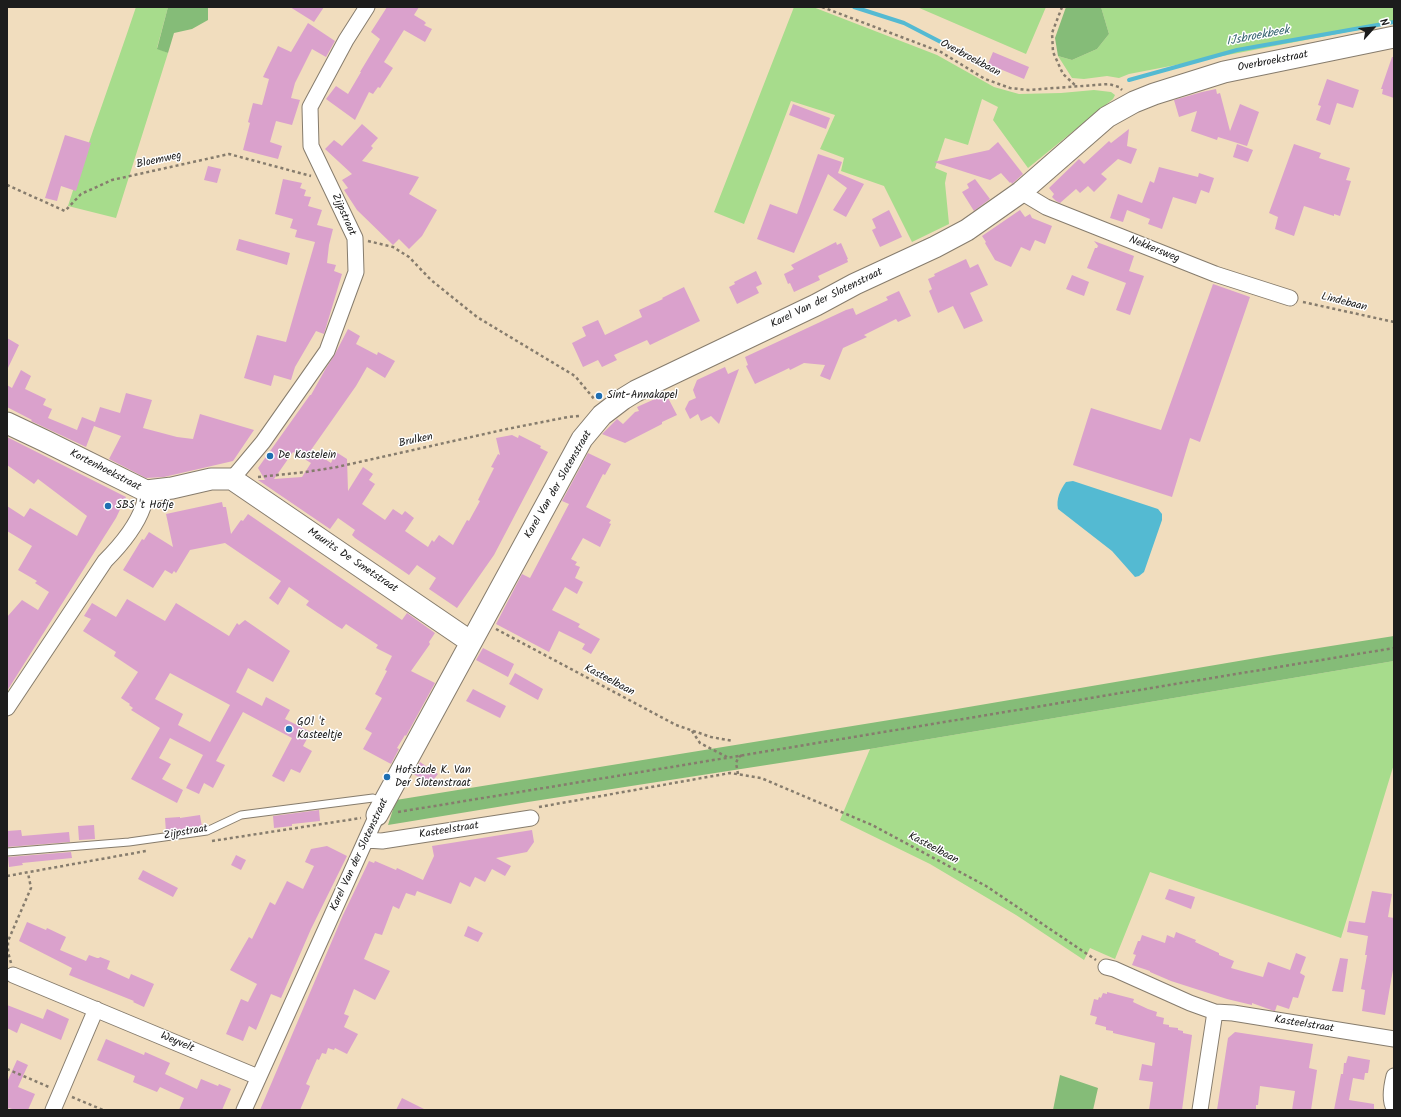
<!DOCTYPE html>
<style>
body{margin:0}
#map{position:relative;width:1401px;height:1117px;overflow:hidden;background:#f1ddbe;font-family:Kalam,sans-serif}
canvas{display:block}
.frame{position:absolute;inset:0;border:8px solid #1c1c1c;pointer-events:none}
.north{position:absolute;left:1353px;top:8px;width:40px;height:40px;-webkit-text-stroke:3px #fff;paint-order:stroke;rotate:63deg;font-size:11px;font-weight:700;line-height:16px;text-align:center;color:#1c1c1c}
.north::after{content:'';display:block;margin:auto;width:14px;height:18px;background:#1c1c1c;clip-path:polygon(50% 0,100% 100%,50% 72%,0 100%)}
</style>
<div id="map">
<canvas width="1401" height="1117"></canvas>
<div class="frame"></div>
<div class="north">N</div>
</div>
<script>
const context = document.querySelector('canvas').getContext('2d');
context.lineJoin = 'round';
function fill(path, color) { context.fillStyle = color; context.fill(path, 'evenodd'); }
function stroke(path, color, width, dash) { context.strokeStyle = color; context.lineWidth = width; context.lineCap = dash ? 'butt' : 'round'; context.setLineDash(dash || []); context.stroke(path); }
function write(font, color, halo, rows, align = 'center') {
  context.font = font + ' Kalam,sans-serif'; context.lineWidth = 3; context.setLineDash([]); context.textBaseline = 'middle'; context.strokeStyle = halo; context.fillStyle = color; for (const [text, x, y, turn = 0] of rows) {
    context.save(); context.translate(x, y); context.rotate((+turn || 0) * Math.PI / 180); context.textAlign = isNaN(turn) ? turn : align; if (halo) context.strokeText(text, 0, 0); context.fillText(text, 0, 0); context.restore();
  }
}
const green = new Path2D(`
 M136 7H168L157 48 168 53 116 218 68 206C89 139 114 73 136 7Z
 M794 7H813L937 55 994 87 1019 94 1061 93 1094 90 1111 92 1115 95 1113 99 1028 168 993 120 998 107 982 99 968 145 945 138 935 168 947 173 945 183 949 224 912 242 884 186 841 171 844 158 820 149 835 115 791 101 744 224 714 212Z
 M917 7H1046L1026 54Z
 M1101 7H1394V23L1129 74 1119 78 1107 76 1084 79 1072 78 1058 56 1072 60 1097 49 1109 34Z
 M1394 661V764L1341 938 1150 872 1115 959 1090 948 1084 960 1016 915 930 864 840 820 870 749Z`);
const forest = new Path2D(`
 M168 7H208V20L192 29 174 33 168 53 157 49Z
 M1066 7H1101L1109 34 1097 49 1072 60 1058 56 1055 38Z
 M1394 636V661L870 749 528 802 388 825 396 800 945 711 1274 655Z
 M1060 1075 1098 1088 1093 1110H1053Z`);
const water = new Path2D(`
 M1073 481 1158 509 1162 514V520L1144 572 1139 576 1135 577 1112 551 1058 509C1056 499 1060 490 1066 482Z`);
const stream = new Path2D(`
 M854 7 904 23 960 52 993 72
 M1129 80 1237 50 1394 22`);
const building = new Path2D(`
 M290 7H324L314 22Z
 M387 7H419L414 15 424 21 426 23 424 25 432 29 425 42 404 30 384 62 393 68 380 88 378 87 373 94 369 92 355 120 326 99 336 86 348 94 361 72H360L380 39 371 32Z
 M308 23 335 41 326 57 312 49 295 83 291 98 300 100 292 125 276 121 270 142 282 146 278 159 243 150 250 123 248 122 253 103 262 105 269 79 263 77 278 46 291 52Z
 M993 52 1029 67 1024 79 988 64Z
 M1392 57H1394V98L1382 94 1383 89H1381Z
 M1327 79 1359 90 1353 108 1337 103 1330 125 1316 120 1321 106 1318 105Z
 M1216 89 1217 94 1220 93 1230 131 1240 104 1259 112 1247 146 1218 137 1217 140 1191 131 1197 111 1179 117 1174 100 1202 92Z
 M793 104 830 118 826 129 789 115Z
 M362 124 378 138 371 146 373 148 362 161 419 177 409 194 437 210 422 236 409 249 399 239 393 245 357 210 344 190 348 188 342 180 352 174 325 149 334 140 342 146Z
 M1129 129 1127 146 1137 149 1131 164 1118 159 1101 174 1107 179 1094 192 1088 186 1080 193 1076 189 1060 203 1056 201 1052 197 1054 194 1049 188 1079 159 1084 164 1109 141 1111 143Z
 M65 135 91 143 76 191 61 186 57 201 45 198Z
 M998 142 1023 174 1012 184 1011 182 1010 183 1001 173 990 180 934 162 989 150Z
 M1237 144 1253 150 1248 162 1233 157Z
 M1294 144 1321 153 1319 158 1350 168 1346 180 1351 181 1340 216 1334 214V216L1304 206 1294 236 1275 229 1278 217 1269 213Z
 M818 154 842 162 838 173 864 184 846 217 833 210 847 188 828 174 794 253 757 239 770 204 797 214Z
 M208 166 221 169 217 183 204 180Z
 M1159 167 1198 177 1199 173 1214 178 1209 193 1201 190 1196 204 1173 197 1162 229 1148 224 1150 219 1127 210 1123 222 1110 218 1118 194 1142 203 1150 181 1154 183Z
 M283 179 302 183 300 188 306 190 304 196 311 197 308 206 322 210 317 225 333 229 329 245 327 263 336 265 334 271 342 274 324 334 316 331 295 367 291 380 274 375 271 386 244 378 257 335 286 342 315 242 295 237 297 230 290 228 293 219 275 214Z
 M975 179 990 199 974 211 962 192 969 188 967 184Z
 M889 210 902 237 880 247 872 230 876 228 872 219Z
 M1020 210 1025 217 1030 214 1032 218 1052 226 1045 244 1035 240 1030 251 1021 247 1011 267 995 260 985 243 986 242 982 236Z
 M239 239 290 253 287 265 236 250Z
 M1094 241 1134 256 1129 271 1144 276 1130 315 1116 310 1126 283 1087 268 1095 248H1097L1098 246 1099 247Z
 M836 242 837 245 841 243 848 259H847L848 262 818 276 820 280 794 292 790 283 788 284 784 274 794 269 791 265Z
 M966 259 970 268 978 264 988 285 970 293 983 321 964 329 953 306 938 313 929 291 932 289 928 279 935 276 934 274Z
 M756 271 762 284 756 287 759 293 737 304 729 287 735 284 734 282Z
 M1072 275 1089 282 1084 296 1066 289Z
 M1213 284 1250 297 1200 442 1190 438 1172 497 1073 465 1091 408 1161 430Z
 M684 287 700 321 650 345 647 340 614 355 617 360 602 367 598 360 583 367 572 343 586 336 582 327 598 320 605 335 642 317 639 310 663 299 662 298Z
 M899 291 911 316 898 322 896 319 864 335 867 337 843 348 830 380 820 376 825 365 804 363 790 370 789 368 783 371 755 384 746 366 748 365 745 357 846 310 853 308 856 315 888 300 886 297Z
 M348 329 360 336 356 344 377 355 378 352 395 361 385 378 367 367 356 386 311 450 331 463 336 452 347 459 348 491 363 467 373 474 369 480 375 484 362 504 385 520 393 509 402 515 405 511 414 518 405 531 428 547 432 540 434 542 439 535 453 545 467 520 469 521 480 501 478 500 494 468 491 467 498 454 500 455 496 438 512 435 518 438 519 435 541 446 540 448 548 452 494 555 457 608 429 589 436 578 417 565 409 575 355 538 352 535 355 530 338 518 330 529 258 480H265L258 468 310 395H311L326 368 334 356ZM293 452 311 463 302 477 274 479Z
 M7 338 19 345 7 370Z
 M725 367 728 374 739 369 719 424 711 416 701 421 698 414 690 419 685 409 689 401 696 398 693 390 697 380Z
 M21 370 31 376 25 389 46 399 43 405 52 409 48 418 77 430 82 417 95 422 100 407 120 413 126 393 152 400 143 428 177 437 193 439 200 414 254 430 233 461 164 477 146 478 109 459 121 436 94 426 86 447 31 421 32 420 7 407V385L12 388Z
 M666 394 677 415 662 422V424L625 443 602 434 617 419 623 424 635 412 639 411 637 407Z
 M7 437 126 497 116 518 97 548 7 691V617L22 600 38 610 49 592 35 583 37 581 18 570 32 546 7 531V506L24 517 30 508 77 536 87 516 38 479 34 484 7 465Z
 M588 453 611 464 605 475 603 474 586 507 611 520 609 523 611 524 600 547 583 538 571 559 577 562 575 565 580 567 575 578 583 582 577 594 565 587 552 610 580 624 578 627 600 639 591 654 582 649 585 644 559 631 549 652 496 624 522 574 530 578 569 504 562 501Z
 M222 502 223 507H226L231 534 241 520 243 521 248 514 402 620 407 613 435 633 429 642 430 644 411 671 435 683 406 736 405 735 397 748 399 749 391 764 363 749 372 733 365 729 382 698 375 694 387 671 385 670 392 656 376 648 378 645 346 624 342 629 337 626 306 605 309 601 289 587 278 605 269 598 281 581 225 543 190 550 176 573 174 571 172 574 165 570 153 588 123 570 142 539 144 540 149 532 173 547 166 514Z
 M127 599 165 621 176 603 229 636 237 623 239 625 245 620 290 651 273 682 248 668 236 692 262 706 266 697 290 710 285 719 311 732 303 746 312 751 300 773 291 769 284 782 272 776 292 738 243 712 216 761 225 765 213 788 204 783 199 794 186 788 203 755 170 738 159 758 171 764 162 779 183 790 177 803 131 779 160 728 131 710 133 708 129 705 130 704 121 698 138 672 114 656 116 652 83 631 91 619 84 616 92 603 116 617ZM170 673 230 705 210 742 178 725 183 714 155 699Z
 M483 648 514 664 508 677 476 660Z
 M515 673 543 689 538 700 509 684Z
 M473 689 506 706 500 718 466 701Z
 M420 762 438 774 431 783 413 774Z
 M319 810 320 821 292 824V826L274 828 273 816Z
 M200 815 202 827 166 832 165 818 180 817V818Z
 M94 825 95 839 79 840 78 826Z
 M21 830 22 836 69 832 70 842 7 847V831Z
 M532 830 534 842 527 852 496 858 511 866 505 876 492 869 485 882 475 877 470 887 460 882 451 904 417 891 415 896 406 893 399 909 393 906 382 935 375 933 364 959 390 971 375 1000 354 989 344 1014 349 1016 344 1027 358 1034 347 1054 335 1048 334 1050 328 1048 326 1054 322 1053 319 1060 317 1059 306 1084 310 1086 309 1089 300 1110H260L343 915 369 861 374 863 375 861 396 870 397 868 423 880 434 856 432 846Z
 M327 846 347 856 311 929 281 998 271 994 256 1030 249 1026 243 1041 226 1034 241 999 248 1002 257 984 230 970 249 937 252 939 270 902 275 905 287 881 303 889 314 866 305 862 311 849Z
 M71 852 72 858 22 863 23 865 9 867 8 857Z
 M236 855 246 860 241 870 231 865Z
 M143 870 178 888 173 897 138 879Z
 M1169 889 1195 897 1191 909 1165 899Z
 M1372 891 1392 894 1388 917 1394 918V964L1385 1015 1362 1011 1365 990 1361 989 1367 955H1365L1368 936 1347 932 1349 921 1365 923Z
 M27 922 46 930 47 928 66 937 60 950 86 961 89 955 97 958H99L100 957 110 961 107 969 129 979 131 974 154 984 144 1007 133 1002 134 1001 69 975 72 968 19 941Z
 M468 926 483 933 478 942 464 936Z
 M1176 932 1196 940 1195 942 1219 953V955L1234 961 1231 968 1263 977 1268 962 1290 970 1296 953 1306 957 1300 973 1305 976 1298 998 1293 997 1289 1009 1277 1005 1275 1011H1274L1252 1003V1005L1227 999 1171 981 1150 972V971L1132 965 1136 955 1133 954 1138 941H1140L1142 935 1165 943 1167 935 1174 938Z
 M1340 958 1348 959 1343 992 1332 991Z
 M1107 992 1134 999 1133 1002 1148 1009 1157 1012 1156 1016 1164 1018 1163 1024 1169 1025V1027L1178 1028V1030L1183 1031V1033L1192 1035 1182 1110H1149L1153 1082 1139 1080 1142 1064 1152 1066 1155 1043 1113 1033V1031L1106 1030V1027L1095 1024 1097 1017 1090 1015 1094 999 1098 1000 1099 997 1101 998 1103 993 1107 994Z
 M7 1005 43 1019 47 1009 69 1019 61 1040 21 1023 17 1033 7 1028Z
 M1235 1032 1313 1044 1309 1068 1317 1070 1311 1110H1292L1295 1091 1260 1086 1258 1105H1256V1110H1217L1228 1038Z
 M106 1039 144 1055 145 1052 170 1063 165 1074 197 1089 201 1079 218 1086 219 1084 231 1089 222 1110H179L184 1098 160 1087 157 1092 133 1082 135 1076 97 1060Z
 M1348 1056 1370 1060 1368 1073H1365L1364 1080 1353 1078 1349 1100 1374 1104V1110H1334L1341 1074H1343L1344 1063H1346Z
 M17 1060 28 1065 18 1087 35 1094 28 1110H15L9 1108 7 1110V1082Z
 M402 1098 426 1110H396Z`);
const path = new Path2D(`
 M822 7 941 52 985 79 1010 88 1028 90 1109 84 1119 87 1122 90
 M1062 7 1052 33 1053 52 1063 74 1076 86
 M7 185 65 211 81 194 112 180 229 154 311 176
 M368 241 393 247 409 257 431 280 477 317 575 376 595 400
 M1303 302 1394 322
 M258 477 306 472 337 467 507 429 568 417 579 416
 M496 629 676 725 711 737 733 741
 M692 731 700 743 727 757
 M738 774 736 763 738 758 743 754
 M539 807 730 773 761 778 872 825 986 886 1096 960
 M398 812 1394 648
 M212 841 361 818
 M7 876 146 851
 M11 963 8 952V941L31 888 28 873
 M7 1069 49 1087
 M72 1097 103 1110`);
const lane = new Path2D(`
 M7 852 129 842 207 831 241 815 373 798 382 802`);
const street = new Path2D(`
 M1021 192 1046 207 1215 274 1290 298
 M232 479 263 442 327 351 356 272 355 238 311 146 310 107 346 40 367 7
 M7 708 105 561C120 546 136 527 143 507 145 502 145 496 146 491
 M366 840 382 841 531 818
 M1106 967 1114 969 1190 1003 1215 1012 1233 1013 1394 1039
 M13 975 258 1077
 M1394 1076C1392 1084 1389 1100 1394 1108
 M53 1110 96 1009
 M244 1110 377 815
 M1200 1110 1215 1012`);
const secondary = new Path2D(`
 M7 423 45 441 146 491 172 488 211 479H232L471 642
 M377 815 582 439 602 415 623 399 636 391 816 305 855 284 935 247 967 230 1021 192 1107 117 1134 102 1154 94 1224 72 1394 37`);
const markers = [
 [599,396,4,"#1f6fb2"],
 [270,456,4,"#1f6fb2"],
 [108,506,4,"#1f6fb2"],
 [289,729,4,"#1f6fb2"],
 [387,777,4,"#1f6fb2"]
];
const streetNames = [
 ["Overbroekbaan",970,59,28],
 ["Overbroekstraat",1273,62,-11],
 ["Bloemweg",159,161,-12],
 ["Zijpstraat",343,215,66],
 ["Nekkersweg",1154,250,22],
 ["Karel Van der Slotenstraat",827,299,-26],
 ["Lindebaan",1344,303,14],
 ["Brulken",416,441,-12],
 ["Kortenhoekstraat",105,471,27],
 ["Karel Van der Slotenstraat",559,485,-60],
 ["Maurits De Smetstraat",352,561,34],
 ["Kasteelbaan",609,681,28],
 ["Kasteelstraat",449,831,-9],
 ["Zijpstraat",186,833,-10],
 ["Kasteelbaan",933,849,28],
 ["Karel Van der Slotenstraat",360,855,-65],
 ["Kasteelstraat",1304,1025,9],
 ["Weyvelt",177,1043,23]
];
const poiNames = [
 ["Sint-Annakapel",607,396],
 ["De Kastelein",278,456],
 ["SBS 't Hofje",116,506],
 ["GO! 't",297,723],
 ["Kasteeltje",297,736],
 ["Hofstade K. Van",395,771],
 ["Der Slotenstraat",395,784]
];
const waterNames = [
 ["IJsbroekbeek",1258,37,-11]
];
fill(green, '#a7dc8c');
fill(forest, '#85bc78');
fill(water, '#54bad2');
stroke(stream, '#54bad2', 4);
fill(building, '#daa1cc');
stroke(lane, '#867c6d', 9);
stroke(street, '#867c6d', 17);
stroke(secondary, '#867c6d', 23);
stroke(path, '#867c6d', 2.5, [3, 3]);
stroke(lane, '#fff', 7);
stroke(street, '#fff', 15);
stroke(secondary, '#fff', 21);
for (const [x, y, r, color] of markers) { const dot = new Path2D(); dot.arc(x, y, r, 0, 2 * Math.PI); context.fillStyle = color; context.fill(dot); stroke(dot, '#fff', 1.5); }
write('11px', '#1c1c1c', '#fff', streetNames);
write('11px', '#1c1c1c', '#fff', poiNames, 'left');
write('italic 12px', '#35636e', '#fff', waterNames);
</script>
